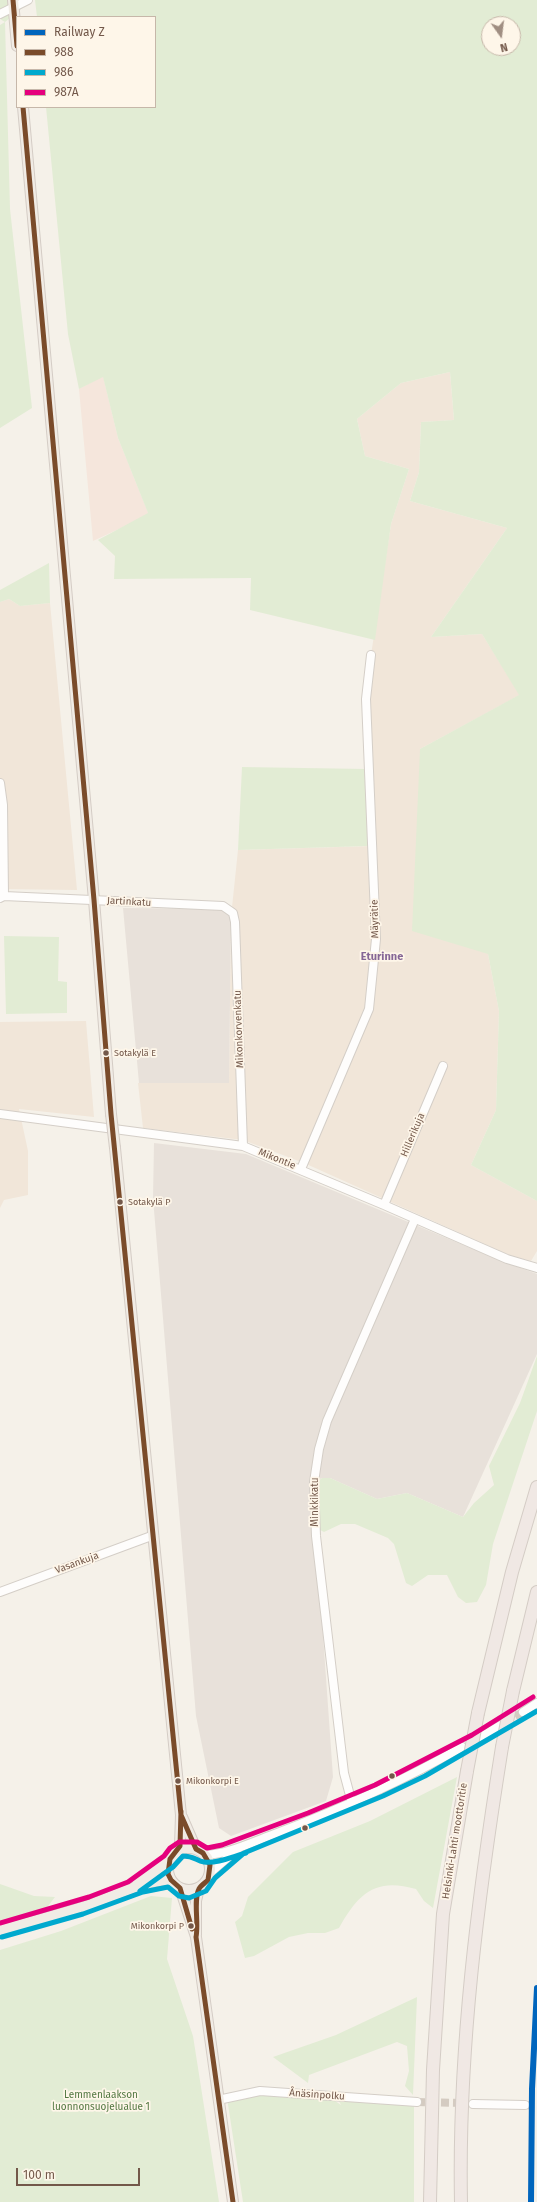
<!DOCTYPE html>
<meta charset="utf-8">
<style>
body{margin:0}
#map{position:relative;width:537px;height:2202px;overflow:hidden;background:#f5f1e9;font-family:"Fira Sans",sans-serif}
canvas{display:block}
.legend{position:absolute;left:16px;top:16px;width:140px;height:92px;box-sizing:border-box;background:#fef6e9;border:1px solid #c6b7a9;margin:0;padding:5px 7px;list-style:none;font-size:12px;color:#73584a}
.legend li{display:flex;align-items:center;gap:8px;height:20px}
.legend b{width:20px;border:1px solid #c6b7a9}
.north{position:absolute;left:481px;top:16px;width:40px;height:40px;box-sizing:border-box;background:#fef6e9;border:1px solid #c6b7a9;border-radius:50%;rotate:166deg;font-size:11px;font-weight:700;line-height:16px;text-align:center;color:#73584a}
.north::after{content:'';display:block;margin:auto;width:14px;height:18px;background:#a08e82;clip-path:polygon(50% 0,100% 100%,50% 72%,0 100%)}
.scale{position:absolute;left:16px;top:2168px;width:124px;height:18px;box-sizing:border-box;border:2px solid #73584a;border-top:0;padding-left:5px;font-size:12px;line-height:14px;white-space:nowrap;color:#73584a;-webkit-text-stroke:3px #fef6e9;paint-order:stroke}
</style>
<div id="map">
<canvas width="537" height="2202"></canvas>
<ul class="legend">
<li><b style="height:5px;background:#0065bd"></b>Railway Z</li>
<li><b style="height:5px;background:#7a4b2a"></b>988</li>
<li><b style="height:5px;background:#00a9ce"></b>986</li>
<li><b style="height:5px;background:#e5007d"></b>987A</li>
</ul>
<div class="north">N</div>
<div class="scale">100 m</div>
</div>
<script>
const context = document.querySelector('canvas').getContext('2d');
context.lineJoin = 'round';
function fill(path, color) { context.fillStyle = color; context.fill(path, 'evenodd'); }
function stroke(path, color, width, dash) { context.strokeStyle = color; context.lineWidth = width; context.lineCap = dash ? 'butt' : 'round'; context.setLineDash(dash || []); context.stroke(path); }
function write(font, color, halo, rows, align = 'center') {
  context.font = font + ' "Fira Sans",sans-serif'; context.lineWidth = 3.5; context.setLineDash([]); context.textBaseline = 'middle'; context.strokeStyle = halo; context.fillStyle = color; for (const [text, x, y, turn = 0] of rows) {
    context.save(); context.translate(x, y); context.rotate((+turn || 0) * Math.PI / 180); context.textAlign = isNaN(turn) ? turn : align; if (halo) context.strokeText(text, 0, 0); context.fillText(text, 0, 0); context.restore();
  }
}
const residential = new Path2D(`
 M450 372 454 420 421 422 419 472 410 501 507 528 431 637 482 634 520 695 420 749 488 954 499 1011 496 1110 471 1165 537 1201V1251L531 1261 509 1255 304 1163 243 1140 143 1128 138 1083H229L231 917 238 850 373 846 366 699 371 655 391 524 409 469 365 456 357 419 401 383Z
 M9 599 20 606 50 603 77 890 0 889V602Z
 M86 1021 94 1117 19 1109 28 1151V1195L4 1200 0 1208V1022Z`);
const commercial = new Path2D(`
 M103 376 118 438 149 515 93 541 79 389Z`);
const industrial = new Path2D(`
 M123 908 222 909 231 917 229 1083H139Z
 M154 1143 246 1154 499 1260 537 1274V1354L463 1517 407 1493 377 1499 330 1478H322L314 1482 316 1536 333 1777 326 1801 231 1836 219 1828 196 1716 153 1198Z`);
const green = new Path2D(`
 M0 0H32L5 22 10 209 32 408 0 428V25L5 22 0 19Z
 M35 0H537V1201L471 1165 496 1110 499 1011 488 954 412 931 420 749 519 695 482 634 431 637 507 528 410 501 419 472 421 422 454 420 450 372 401 383 357 419 365 456 409 469 391 524 375 640 250 610 251 578 114 579 115 556 98 540 148 513 118 438 103 377 79 389 68 334 46 107H155V17H37ZM489 24H513V48H489Z
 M49 563 50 603 20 606 9 599 0 602V590Z
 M242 767 366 769 368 846 238 850Z
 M4 936 59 937 58 981 67 982V1013L6 1014Z
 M537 1356V1411L493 1544 486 1585 477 1602 466 1603 458 1597 447 1575H428L412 1586 406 1583 394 1544 388 1538 355 1524H341L324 1532 320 1530 318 1481 322 1478H330L377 1499 407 1493 463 1517 474 1503 494 1485 489 1466 520 1403Z
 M457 1777 433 1908 424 1901 416 1889C375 1877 358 1894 339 1928L325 1933H308L289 1937 254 1956 245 1958 235 1922 242 1916 248 1897 293 1852 370 1821Z
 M0 1884 34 1896 55 1897 42 1914 0 1926Z
 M151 1896 172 1898 167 1959 193 2036 219 2202H0V1950L61 1931Z
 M417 1997 413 2095 405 2086 409 2071 407 2046 397 2042 309 2075 308 2083 273 2057 336 2035Z
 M244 2094 328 2096 341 2105 339 2101 414 2105V2202H243L227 2098Z`);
const minorTunnel = new Path2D(`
 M505 1723 523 1712
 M417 2102 466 2103
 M525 2105 537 2106`);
const minor = new Path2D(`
 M0 14 28 0
 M0 783 3 805 4 896
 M0 898 4 896 223 906 233 913 235 922 243 1146
 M0 1114 243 1146 384 1205 507 1259 537 1268
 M301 1169 369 1009 376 939 366 699 371 655
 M384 1205 443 1066
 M0 1592 154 1535
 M523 1712 537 1703
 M481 1737 501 1725
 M352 1803 344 1773 316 1536 314 1482 319 1449 327 1421 415 1219
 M205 1855C228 1854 250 1843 272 1835 338 1810 401 1782 462 1747
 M210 1873 239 1848
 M218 2100 260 2091 417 2102
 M473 2104 525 2105`);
const major = new Path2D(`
 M13 0 17 46
 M23 107 94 900 111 1114
 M115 1148 181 1815 180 1846 177 1852
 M182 1817 196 1849
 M168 1869a21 21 0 1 1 42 0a21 21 0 1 1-42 0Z
 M137 1884 169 1861
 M180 1888 196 1937 233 2202
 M0 1930C30 1922 62 1914 92 1904 117 1895 144 1880 171 1880
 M196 1935V1901L199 1888`);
const highway = new Path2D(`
 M513 1691 537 1592
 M478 1713 512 1572 537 1487
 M430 2202 433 2070 443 1914 467 1771
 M461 2202C458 2049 478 1897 502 1747`);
const majorBridge = new Path2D(`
 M111 1114 115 1148`);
const highwayBridge = new Path2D(`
 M502 1747 513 1691
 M467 1771 478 1713`);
const bus1 = new Path2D(`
 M13 0 17 46
 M23 107 94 900 111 1114 181 1815 196 1849 203 1853 210 1865 208 1880C205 1883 200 1886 199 1889 193 1900 199 1923 196 1937L233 2202
 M181 1811 180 1846 170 1859 168 1874 171 1880 180 1888 192 1929`);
const bus2 = new Path2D(`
 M140 1891 173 1867 183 1856C195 1856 196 1861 204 1862 217 1864 234 1856 246 1853
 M2 1937 83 1914 143 1892 168 1887 179 1896 189 1898 206 1891 215 1878 244 1853 383 1796 425 1776 537 1711`);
const bus3 = new Path2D(`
 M0 1923 89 1897 128 1882 164 1856 170 1848 179 1842H197L207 1848 222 1845 308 1813 375 1785 472 1735 533 1697`);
const rail1 = new Path2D(`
 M531 2202 532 2089 537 1988`);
const markers = [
 [106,1053,3.5,"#73584a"],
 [120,1202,3.5,"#73584a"],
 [392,1776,3.5,"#73584a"],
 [178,1781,3.5,"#73584a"],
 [305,1828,3.5,"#73584a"],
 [191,1926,3.5,"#73584a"]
];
const busNames = [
 ["Sotakylä E",114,1053],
 ["Sotakylä P",128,1202],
 ["Mikonkorpi E",186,1781],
 ["Mikonkorpi P",184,1926,"right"]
];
const streetNames = [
 ["Jartinkatu",129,902,3],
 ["Mäyrätie",375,919,-91],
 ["Mikonkorvenkatu",239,1029,-92],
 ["Hillerikuja",413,1135,-67],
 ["Mikontie",277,1159,22],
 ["Minkkikatu",315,1502,-90],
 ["Vasankuja",77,1563,-20],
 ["Helsinki-Lahti moottoritie",455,1841,-81],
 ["Ånäsinpolku",317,2095,4]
];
const parkNames = [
 ["Lemmenlaakson",101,2095],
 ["luonnonsuojelualue 1",101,2107]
];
const neighbourhoodNames = [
 ["Eturinne",382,957]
];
fill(residential, '#f1e6d9');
fill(commercial, '#f5e6dc');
fill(industrial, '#e8e1da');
fill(green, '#e2ecd4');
stroke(minorTunnel, '#d4cbc1', 8, [8, 4]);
stroke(minor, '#d4cec7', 10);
stroke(major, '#d4ccc5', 12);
stroke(highway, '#d4ccc5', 14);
stroke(minor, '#fefdfc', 8);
stroke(major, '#f1ece5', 10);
stroke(highway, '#f0e8e4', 12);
stroke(majorBridge, '#d4ccc5', 12, []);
stroke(highwayBridge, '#d4ccc5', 14, []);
stroke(majorBridge, '#f1ece5', 10);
stroke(highwayBridge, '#f0e8e4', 12);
stroke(bus1, '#7a4b2a', 5);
stroke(bus2, '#00a9ce', 5);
stroke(bus3, '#e5007d', 5);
stroke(rail1, '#0065bd', 6);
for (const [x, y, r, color] of markers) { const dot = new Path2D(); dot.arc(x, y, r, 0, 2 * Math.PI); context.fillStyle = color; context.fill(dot); stroke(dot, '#fef6e9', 1.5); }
write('9px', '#73584a', '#fef6e9', busNames, 'left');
write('10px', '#73584a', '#fef6e9', streetNames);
write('10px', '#537842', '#fef6e9', parkNames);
write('bold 11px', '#856696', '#fef6e9', neighbourhoodNames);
</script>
